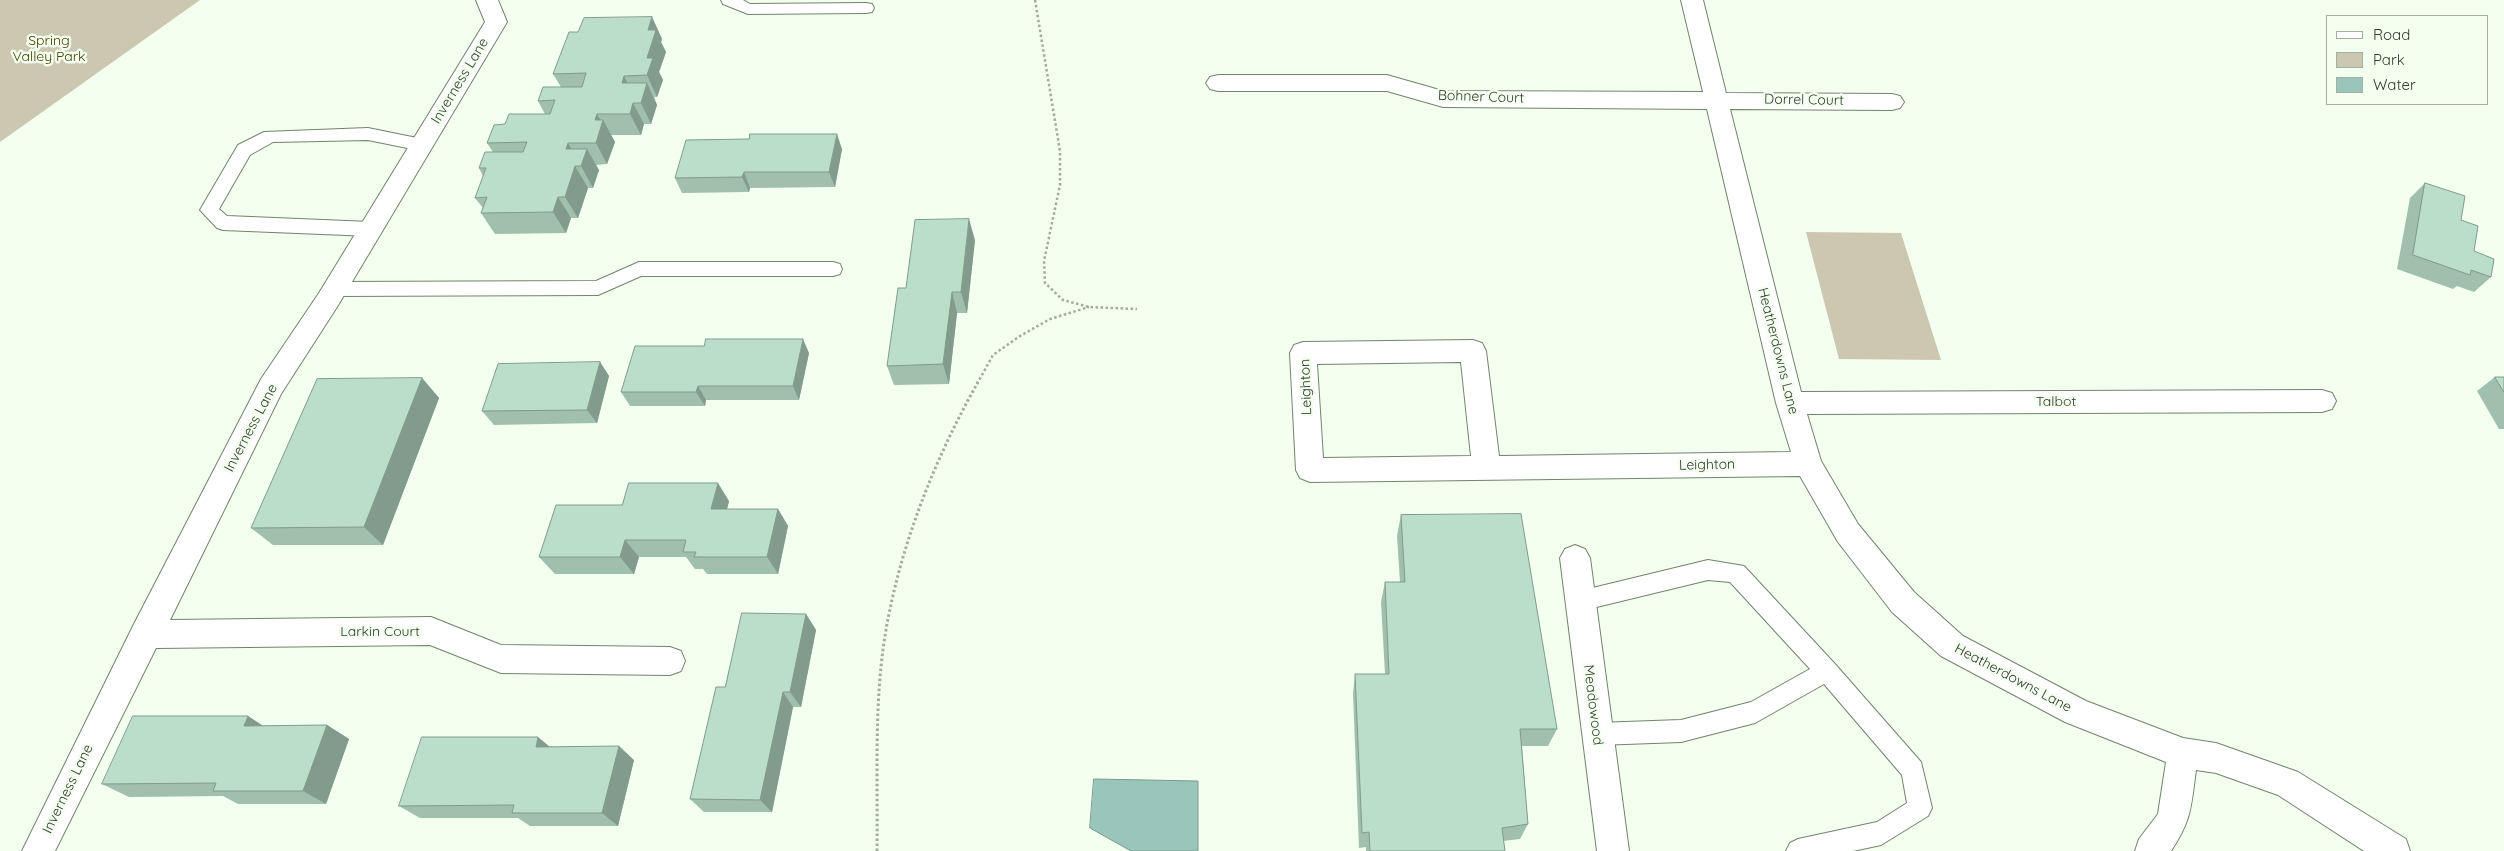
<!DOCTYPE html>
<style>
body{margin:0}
#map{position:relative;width:2504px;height:851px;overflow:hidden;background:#f3ffef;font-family:Quicksand,sans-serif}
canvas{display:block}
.legend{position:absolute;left:2326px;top:15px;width:162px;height:90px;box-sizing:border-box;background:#f3ffef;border:1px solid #a5b0a2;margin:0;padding:6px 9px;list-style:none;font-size:15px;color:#31392e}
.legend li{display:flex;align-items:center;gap:10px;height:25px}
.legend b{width:25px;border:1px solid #a5b0a2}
</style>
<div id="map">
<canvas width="2504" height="851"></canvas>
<ul class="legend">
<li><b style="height:6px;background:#fff"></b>Road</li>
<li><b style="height:14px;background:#cbc7b1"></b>Park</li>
<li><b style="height:14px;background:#9ac5ba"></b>Water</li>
</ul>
</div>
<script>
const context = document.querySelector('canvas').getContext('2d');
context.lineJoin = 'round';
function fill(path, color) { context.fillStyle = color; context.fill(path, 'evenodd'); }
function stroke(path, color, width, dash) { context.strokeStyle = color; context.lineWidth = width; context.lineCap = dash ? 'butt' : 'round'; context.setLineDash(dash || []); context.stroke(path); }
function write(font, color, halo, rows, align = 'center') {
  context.font = font + ' Quicksand,sans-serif'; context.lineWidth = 5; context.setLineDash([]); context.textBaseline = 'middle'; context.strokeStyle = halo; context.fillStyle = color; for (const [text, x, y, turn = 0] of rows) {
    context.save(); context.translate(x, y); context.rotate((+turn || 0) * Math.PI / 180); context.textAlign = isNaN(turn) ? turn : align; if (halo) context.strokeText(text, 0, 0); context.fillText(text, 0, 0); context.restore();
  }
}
const green = new Path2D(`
 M0 0H200L0 142Z
 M1806 232 1901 233 1941 360 1839 359Z`);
const water = new Path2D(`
 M1094 779 1198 781V851H1131L1090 828Z`);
const pathFar1 = new Path2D(`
 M1035 0 1060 151V185L1044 261 1045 283 1063 300 1089 307 1137 309
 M977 384 993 355 1020 336 1050 319 1089 307`);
const path = new Path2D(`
 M877 851C878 782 874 711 884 642 898 551 933 462 978 382`);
const lane = new Path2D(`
 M721 0H743L750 4 866 3 872 4 874 8 872 12 866 13 748 14 723 4Z
 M368 128 422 139 428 141 431 145 428 149 422 151 368 140 273 142 250 155 219 209 227 216 371 222 377 224 380 229 377 234 371 236 223 230 217 228 200 210 238 145 264 132Z
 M639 262H833L840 264 842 269 840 274 833 276H641L598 295 335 296 328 294 326 289 328 284 335 282 596 281Z
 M1708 560 1744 566 1835 664 1921 762 1932 808 1928 816 1881 845 1853 851H1786L1790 843 1798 839 1877 822 1907 803 1902 775 1824 684 1755 723 1681 742 1597 745 1589 742 1586 734 1589 726 1597 723 1681 720 1751 702 1810 669 1730 582 1708 580 1580 611 1572 608 1569 601 1572 594 1580 591Z`);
const street = new Path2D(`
 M476 0H498L507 22 337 307 281 394 170 620 431 617 501 645 670 647 681 651 685 661 681 671 670 675 501 673 430 645 156 648 55 851H22L134 624 261 379 319 293 485 22Z
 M1681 0H1703L1726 93 1892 94 1900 96 1904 102 1900 108 1892 110 1730 109 1801 392 2322 390 2332 393 2336 401 2332 409 2322 412 1807 414 1821 461 1858 524 1914 592 1963 636 2086 701 2183 738 2216 743 2298 772 2406 839 2410 851H2364L2278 795 2216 773 2196 770C2191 806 2192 820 2171 851H2135L2139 839 2158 814 2166 762 2065 722 1941 656 1892 612 1838 542 1800 476 1310 482 1300 478 1296 470 1290 353 1294 345 1303 342 1473 340 1482 343 1486 351 1499 456 1791 452 1776 403 1707 109 1443 107 1387 91H1218L1210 89 1206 83 1210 77 1218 75H1387L1443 91 1703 92ZM1461 362 1471 456 1323 458 1317 364Z
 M1575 545 1585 549 1590 558 1629 851H1597L1560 558 1565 549Z`);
const wall = new Path2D(`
 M652 17 662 39 661 42 666 52 659 72 663 80 657 97H654L657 105 651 124H644L641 135H611L615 142 607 164 596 165 599 170 593 188H588L578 218H571L566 233 495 234 481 213 483 208 475 198 483 176 479 168 493 152 487 143 545 114 538 101 561 87 553 74 578 32Z
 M842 149 835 187 750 188 749 192 682 193 675 178Z
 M2425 183 2474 251 2491 277 2474 292 2457 286 2453 289 2397 269 2410 198Z
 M975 240 967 313H957L949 384 894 385 887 366Z
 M704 346 809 353 799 400H706L705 406H630L621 392Z
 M600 362 609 376 597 423 494 425 482 411Z
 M2495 377H2504V429H2499L2477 391Z
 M422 378 439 398 383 545H273L251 528Z
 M729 501 727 509H778L788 526 778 574H707L703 569H695L686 557H639L634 574H555L539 557Z
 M1401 515 1557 729 1548 746H1522L1528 824 1520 839 1503 841 1505 851H1366V847L1359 848 1353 693 1355 674H1385L1381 602 1385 582H1400L1397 536Z
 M806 614 816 630 801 707H793L772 812H704L690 799 725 687Z
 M248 716 263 726 327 725 349 739 326 804H238L223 796 129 797 102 784Z
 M550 747 634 760 618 826H530L518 818H420L399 806Z`);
const shadedWall = new Path2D(`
 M652 17 662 39 661 42 666 52 659 72 663 80 657 97 647 75 648 30Z
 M624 76 635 98 633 103 644 124 641 135 630 114 622 83Z
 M647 83 657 105 651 124 641 103Z
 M597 114 602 123 603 120 615 142 607 164 596 143 595 120Z
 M837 134 842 149 835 187 829 172Z
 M568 143 580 165 566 149Z
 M587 149 599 170 593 188 581 166Z
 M575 166 588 188 578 218 565 197Z
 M744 172 750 188 749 192 742 177Z
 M558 197 571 218 566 233 553 212Z
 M969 219 975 240 967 313 961 292Z
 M952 292 957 313 949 384 943 364Z
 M803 339 809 353 799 400 793 386Z
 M600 362 609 376 597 423 587 410Z
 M422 378 439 398 383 545 364 527Z
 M698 386 706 400 705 406 696 392Z
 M718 483 729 501 723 526 711 509Z
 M778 509 788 526 778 574 767 557Z
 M625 540 639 557 634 574 620 557Z
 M806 614 816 630 801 707 790 692Z
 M783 692 793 707 772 812 760 800Z
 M248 716 271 731 244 726Z
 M327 725 349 739 326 804 303 791Z
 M538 737 555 751 536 747Z
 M619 746 634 760 618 826 602 813Z`);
const building = new Path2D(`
 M652 17 648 30H656L647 58H653L647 75 624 76 622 83H647L641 103H633L630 114H597L595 120H603L596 143H568L566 149H587L581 166H575L565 197H558L553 212 481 213 487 197 475 198 486 168H479L485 152H523L527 142 487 143 494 125 505 124 509 114H550L555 100 538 101 543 87H582L586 73 553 74 569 32H578L584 18Z
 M750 134H837L829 172H744L742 177 675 178 686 140 749 139Z
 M2425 183 2465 196 2461 220 2478 226 2474 251 2494 259 2491 277 2471 270 2470 275 2413 255Z
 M969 219 961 292H952L943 364 887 366 898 288H906L915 220Z
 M706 339H803L793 386H698L696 392H621L635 346H704Z
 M600 362 587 410 482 411 498 364Z
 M2495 377H2504V392Z
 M422 378 364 527 251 528 317 379Z
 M629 483H718L711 509H778L767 557H694L696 552H683L686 540H625L620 557H539L556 505H622Z
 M1521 514 1557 729H1520L1528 824 1502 828 1505 851H1370L1369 832 1362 833 1355 674H1389L1385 582H1405L1401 515Z
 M742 613 806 614 790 692H783L760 800 690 799 716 687H725Z
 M133 716H248L244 726 327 725 303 791H213L216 783 102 784Z
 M422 737H538L536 747 619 746 602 813H512L514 805 399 806Z`);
const parkNames = [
 ["Spring",49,41],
 ["Valley Park",49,57]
];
const streetNames = [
 ["Inverness Lane",460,81,-59],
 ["Bohner Court",1481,97,2],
 ["Dorrel Court",1804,100,1],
 ["Heatherdowns Lane",1778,351,76],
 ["Leighton",1306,387,-92],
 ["Talbot",2056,402],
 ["Inverness Lane",251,428,-62],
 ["Leighton",1707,465,-1],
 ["Larkin Court",380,632],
 ["Heatherdowns Lane",2013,678,28],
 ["Meadowood",1593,705,83],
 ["Inverness Lane",68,789,-64]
];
fill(green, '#cbc7b1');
fill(water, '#9ac5ba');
stroke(water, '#7a9b90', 1);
stroke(lane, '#72846c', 2);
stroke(street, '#72846c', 2);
stroke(pathFar1, '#a2ac9e', 2.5, [2.5, 2.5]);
stroke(path, '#a2ac9e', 3, [2.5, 2.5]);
fill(lane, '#fff');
fill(street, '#fff');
fill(wall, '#a0bfac');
fill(shadedWall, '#829b8c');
fill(building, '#badec8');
stroke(building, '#829b8c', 1);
write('14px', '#4a4000', '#f3ffef', parkNames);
write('14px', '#31392e', '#f3ffef', streetNames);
</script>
